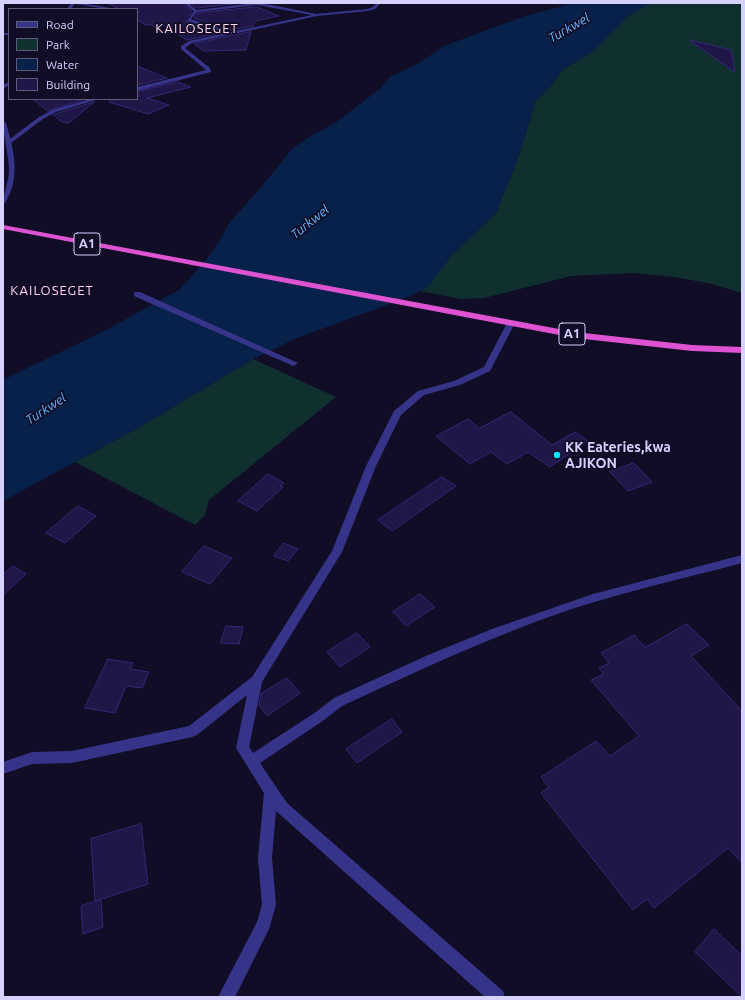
<!DOCTYPE html>
<style>
body{margin:0}
#map{position:relative;width:745px;height:1000px;overflow:hidden;background:#110d26;font-family:Ubuntu,sans-serif}
canvas{display:block}
.frame{position:absolute;inset:0;border:4px solid #d6d2ff;pointer-events:none}
.legend{position:absolute;left:8px;top:8px;width:130px;height:92px;box-sizing:border-box;background:#110d26;border:1px solid #605c7d;margin:0;padding:5px 7px;list-style:none;font-size:12px;color:#d6d2ff}
.legend li{display:flex;align-items:center;gap:8px;height:20px}
.legend b{width:20px;border:1px solid #605c7d}
</style>
<div id="map">
<canvas width="745" height="1000"></canvas>
<div class="frame"></div>
<ul class="legend">
<li><b style="height:5px;background:#363489"></b>Road</li>
<li><b style="height:11px;background:#0f302f"></b>Park</li>
<li><b style="height:11px;background:#08214a"></b>Water</li>
<li><b style="height:11px;background:#201748"></b>Building</li>
</ul>
</div>
<script>
const context = document.querySelector('canvas').getContext('2d');
context.lineJoin = 'round';
function fill(path, color) { context.fillStyle = color; context.fill(path, 'evenodd'); }
function stroke(path, color, width, dash) { context.strokeStyle = color; context.lineWidth = width; context.lineCap = dash ? 'butt' : 'round'; context.setLineDash(dash || []); context.stroke(path); }
function write(font, color, halo, rows, align = 'center') {
  context.font = font + ' Ubuntu,sans-serif'; context.lineWidth = 3.5; context.setLineDash([]); context.textBaseline = 'middle'; context.strokeStyle = halo; context.fillStyle = color; for (const [text, x, y, turn = 0] of rows) {
    context.save(); context.translate(x, y); context.rotate((+turn || 0) * Math.PI / 180); context.textAlign = isNaN(turn) ? turn : align; if (halo) context.strokeText(text, 0, 0); context.fillText(text, 0, 0); context.restore();
  }
}
const green = new Path2D(`
 M651 3H742V293L708 283 674 277 633 273 571 276 484 298 461 299 420 291 429 285 450 257 496 213 520 153 535 102 553 83 563 69 590 54 628 16Z
 M253 359 336 397 209 500 205 515 195 525 75 462 138 428Z`);
const water = new Path2D(`
 M574 3H651L628 16 590 54 563 69 553 83 535 102 520 153 496 213 450 257 429 286 411 296 297 338 253 359 138 428 3 501V380L108 329 179 290 206 260 220 240 229 223 258 191 292 149 309 137 335 123 381 88 390 77 419 63 444 46 525 16Z`);
const building = new Path2D(`
 M108 3H186V7L192 11 186 20 187 22 219 33 187 40 162 25 154 27 149 24 146 25 137 20V9H119Z
 M192 3H242L197 8 192 5Z
 M257 7 279 16 255 21 253 26 231 30 194 18 198 13Z
 M251 32 246 50 204 51 194 44Z
 M690 40 731 50 735 72 690 41Z
 M137 66 167 78 137 85Z
 M178 82 191 87 147 98 169 105 148 114 109 102 110 99H137V92Z
 M33 99H85L48 111Z
 M94 102 69 123 62 122 53 115Z
 M511 412 552 445 575 432 588 441 550 467 528 452 507 464 491 452 470 464 436 436 468 419 479 428Z
 M634 463 652 482 628 491 610 472Z
 M268 474 284 483 280 486 283 487 257 511 238 501Z
 M442 477 456 486 392 531 378 520Z
 M78 506 96 516 65 543 46 533Z
 M284 543 298 549 288 561 274 556Z
 M204 546 232 558 210 584 182 572Z
 M13 566 26 574 3 595V575Z
 M420 594 435 607 406 626 393 612Z
 M687 624 709 645 691 656 742 711V863L728 848 654 908 647 899 633 910 541 793 549 787 541 777 596 741 610 756 639 736 591 680 604 674 599 668 609 663 601 653 634 635 645 647Z
 M226 626 243 627 239 644 221 643Z
 M357 633 370 647 340 667 327 652Z
 M108 659 133 663 130 669 149 672 142 688 126 686 115 713 85 708Z
 M287 678 300 693 267 716 259 705 261 694Z
 M392 719 402 732 357 763 346 749Z
 M141 824 148 884 95 901 91 839Z
 M101 900 103 927 83 934 81 906Z
 M714 929 742 956V997L695 952Z`);
const pedestrian = new Path2D(`
 M134 292H140L298 363 294 366 291 365 134 296Z`);
const minor = new Path2D(`
 M71 3H81L116 9H106Z
 M187 3H191L190 5 197 10 255 3 272 5 316 14 367 9 373 7 377 3H381L375 9 368 11 317 16 192 43 185 48 210 68 211 72 137 91V87L206 70 181 49V46L189 41 225 33 187 21 194 11 187 6ZM257 5 312 15 231 32 191 19 197 12Z
 M3 33H9V35H3Z
 M90 99H99L56 112 43 119 11 143 6 142 39 117 52 110Z
 M508 321H514L515 323 490 371 460 385 424 395 401 415 376 466 342 552 262 682 249 747 253 753 316 712 334 698 428 655 492 629 593 594 742 555V563C682 579 622 592 563 612 488 638 415 672 342 706L324 720 260 763 287 803 503 991 505 997H485L276 811 272 858 276 905 269 929 235 997H218L257 922 262 905 258 858 264 793 236 748 247 695 197 735 192 737 72 763 32 764 3 774V762L32 752 72 751 189 726 252 677 332 551 366 466 394 411 418 391 454 381 484 367Z`);
const tertiary = new Path2D(`
 M71 3H75L71 9H67Z
 M9 82V85L3 89V85Z
 M3 121 6 123C14 150 21 178 5 203L3 204C3 193 9 182 9 171 9 154 3 138 3 121Z`);
const trunk = new Path2D(`
 M3 225 575 332 692 345 742 347V353L692 351 575 338 3 229Z`);
const markers = [
 [557,455,4,"#00e8fd"]
];
const farWaternames = [
 ["Turkwel",569,28,-30],
 ["Turkwel",310,222,-39],
 ["Turkwel",46,409,-33]
];
const farQuarternames = [
 ["KAILOSEGET",197,29],
 ["KAILOSEGET",52,291]
];
const shields = [
 [87,244,26],
 [572,334,26]
];
const shieldNames = [
 ["A1",87,244],
 ["A1",572,334]
];
const poiNames = [
 ["KK Eateries,kwa",565,447],
 ["AJIKON",565,463]
];
fill(green, '#0f302f');
fill(water, '#08214a');
fill(building, '#201748');
stroke(building, '#352776', 1);
fill(pedestrian, '#363489');
fill(minor, '#363489');
fill(tertiary, '#363489');
fill(trunk, '#de53d2');
for (const [x, y, r, color] of markers) { const dot = new Path2D(); dot.arc(x, y, r, 0, 2 * Math.PI); context.fillStyle = color; context.fill(dot); stroke(dot, '#110d26', 1.5); }
write('italic 13px', '#60b8ff', '#110d26', farWaternames);
context.letterSpacing = '1px';
write('13px', '#ffd4f0', '#110d26', farQuarternames);
context.letterSpacing = '0px';
for (const [x, y, w] of shields) { const box = new Path2D(); box.roundRect(x - w / 2, y - 11, w, 22, 3); context.fillStyle = '#110d26'; context.fill(box); stroke(box, '#d6d2ff', 1); }
write('bold 13px', '#d6d2ff', null, shieldNames);
write('bold 14px', '#d6d2ff', '#110d26', poiNames, 'left');
</script>
